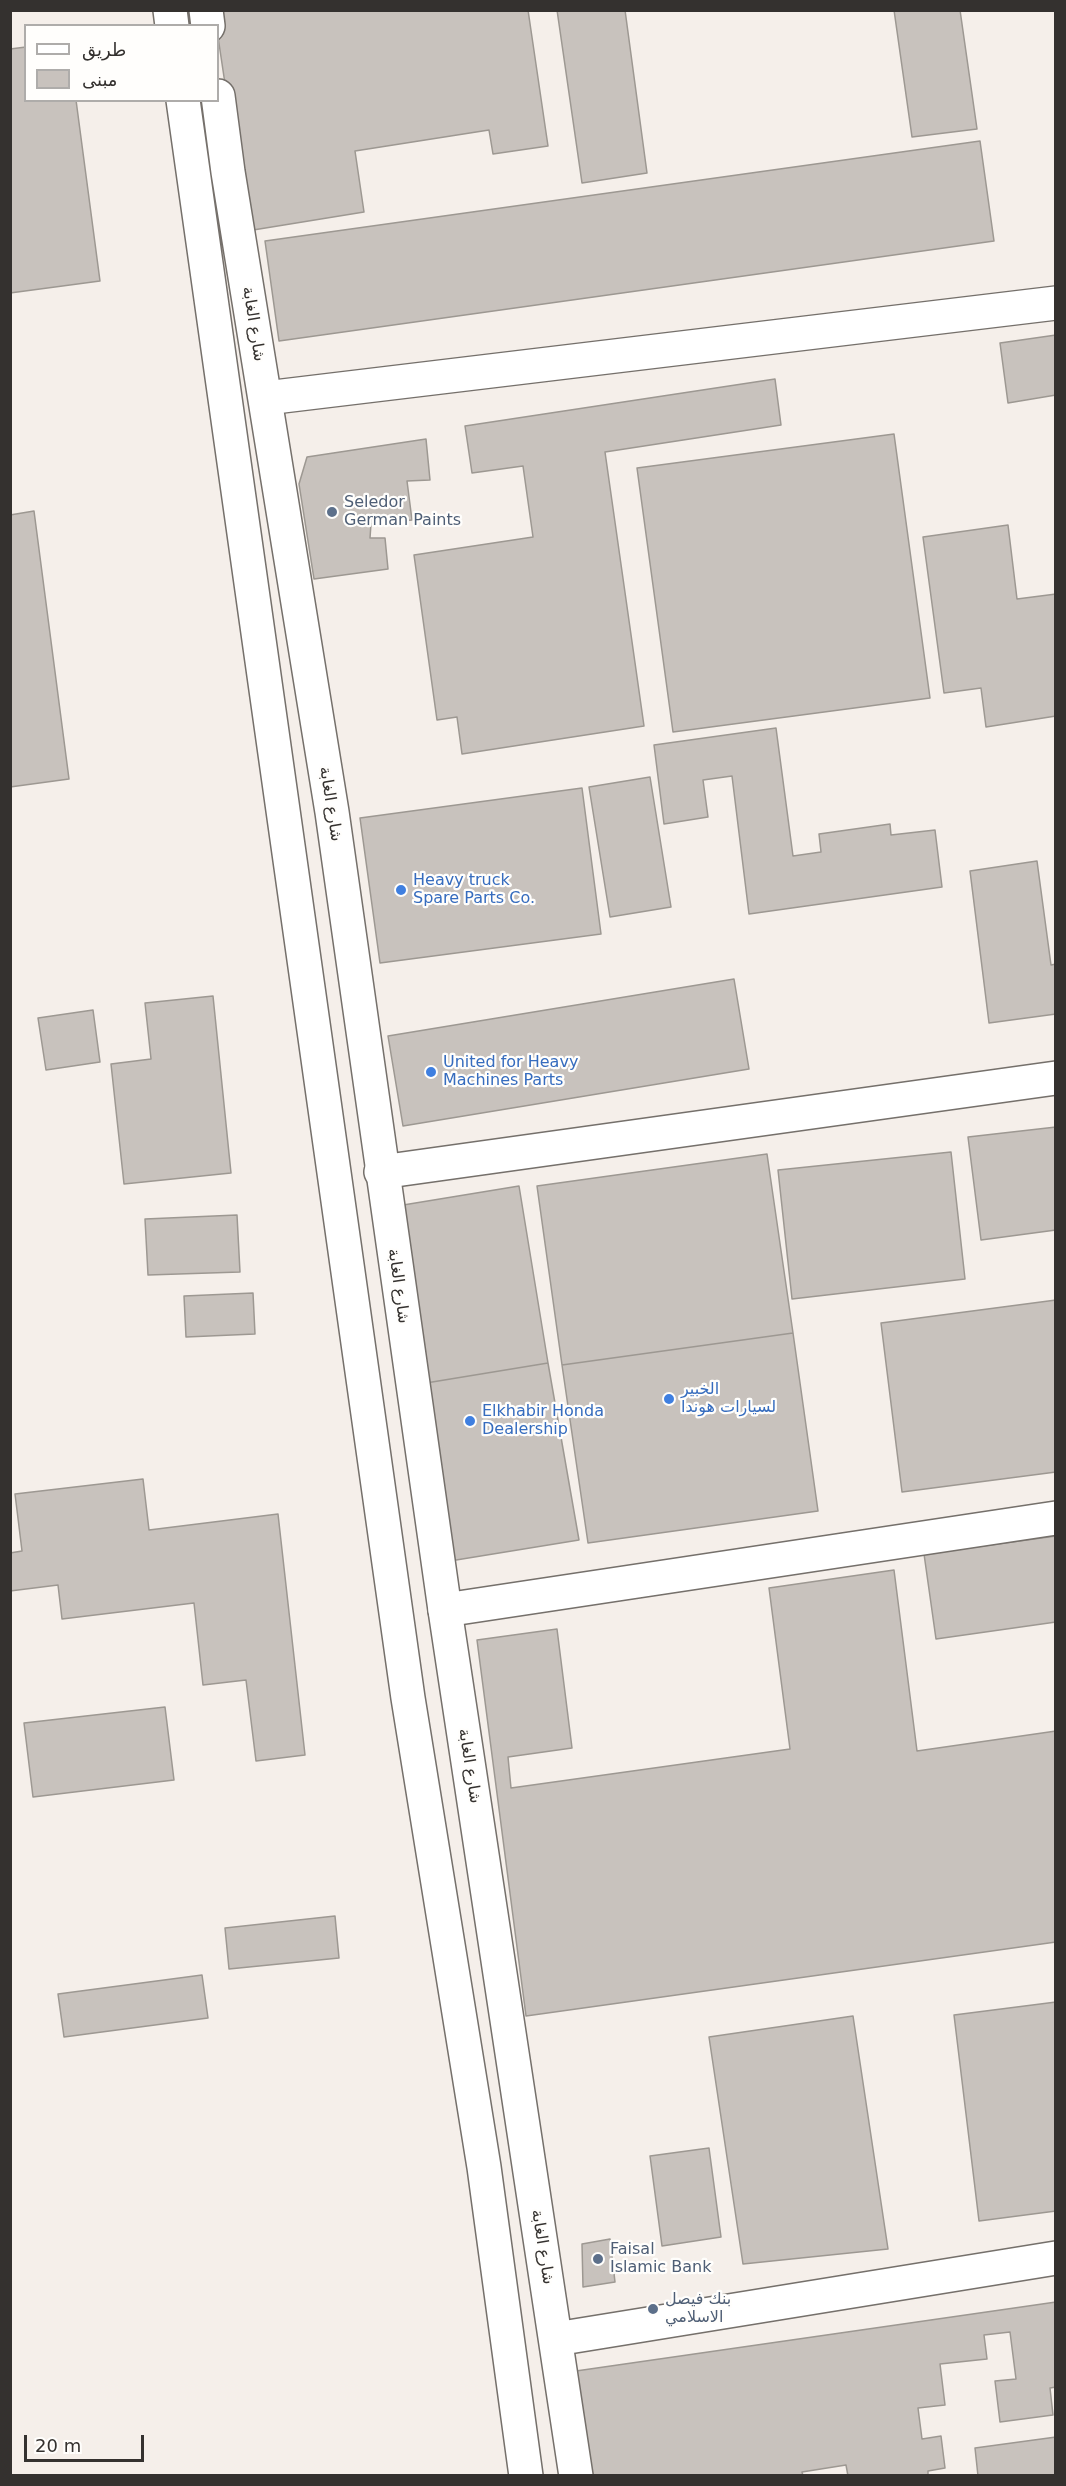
<!DOCTYPE html>
<meta charset="utf-8">
<style>
body{margin:0}
#map{position:relative;width:1066px;height:2486px;overflow:hidden;background:#f5efea;font-family:"DejaVu Sans",Cairo,sans-serif}
canvas{display:block}
.frame{position:absolute;inset:0;border:12px solid #34312f;pointer-events:none}
.legend{position:absolute;left:24px;top:24px;width:195px;height:78px;box-sizing:border-box;background:#fffefc;border:2px solid #aeacaa;margin:0;padding:8px 10px;list-style:none;font-size:18px;color:#34312f}
.legend li{display:flex;align-items:center;gap:12px;height:30px}
.legend b{width:30px;border:2px solid #aeacaa}
.scale{position:absolute;left:24px;top:2435px;width:120px;height:27px;box-sizing:border-box;border:3px solid #34312f;border-top:0;padding-left:8px;font-size:18px;line-height:21px;white-space:nowrap;color:#34312f;-webkit-text-stroke:4px #fffefc;paint-order:stroke}
</style>
<div id="map">
<canvas width="1066" height="2486"></canvas>
<div class="frame"></div>
<ul class="legend">
<li><b style="height:8px;background:#fff"></b>طريق</li>
<li><b style="height:16px;background:#c8c2bd"></b>مبنى</li>
</ul>
<div class="scale">20 m</div>
</div>
<script>
const context = document.querySelector('canvas').getContext('2d');
context.lineJoin = 'round';
function fill(path, color) { context.fillStyle = color; context.fill(path, 'evenodd'); }
function stroke(path, color, width, dash) { context.strokeStyle = color; context.lineWidth = width; context.lineCap = dash ? 'butt' : 'round'; context.setLineDash(dash || []); context.stroke(path); }
function write(font, color, halo, rows, align = 'center') {
  context.font = font + ' "DejaVu Sans",Cairo,sans-serif'; context.lineWidth = 4.5; context.setLineDash([]); context.textBaseline = 'middle'; context.strokeStyle = halo; context.fillStyle = color; for (const [text, x, y, turn = 0] of rows) {
    context.save(); context.translate(x, y); context.rotate((+turn || 0) * Math.PI / 180); context.textAlign = isNaN(turn) ? turn : align; if (halo) context.strokeText(text, 0, 0); context.fillText(text, 0, 0); context.restore();
  }
}
const building = new Path2D(`
 M214 10H528L548 146 493 154 489 130 355 151 364 212 247 231Z
 M557 10H625L647 173 582 183Z
 M894 10H960L977 129 912 137Z
 M26 47V100H76L100 281 10 293V49Z
 M980 141 994 241 279 341 265 241Z
 M1056 335V395L1008 403 1000 343Z
 M775 379 781 425 605 452 644 726 462 754 457 717 437 720 414 555 533 537 523 466 472 473 465 426Z
 M894 434 930 698 673 732 637 468Z
 M426 439 430 480 407 481 412 520 371 524 370 538H385L388 569 314 579 299 484 307 457Z
 M34 511 69 779 10 787V515Z
 M1008 525 1017 599 1056 594V716L986 727 981 688 944 693 923 537Z
 M776 728 793 856 821 852 819 834 890 824 891 835 935 830 942 887 749 914 732 776 703 780 708 817 664 824 654 745Z
 M650 777 671 907 610 917 589 787Z
 M582 788 601 934 380 963 360 818Z
 M1037 861 1051 965 1056 964V1014L989 1023 970 871Z
 M734 979 749 1069 403 1126 388 1036Z
 M213 996 231 1173 124 1184 111 1064 151 1059 145 1003Z
 M93 1010 100 1062 46 1070 38 1018Z
 M1056 1127V1230L981 1240 968 1137Z
 M951 1152 965 1279 792 1299 778 1170Z
 M767 1154 793 1333 562 1365 537 1186Z
 M519 1186 548 1363 420 1384 391 1207Z
 M237 1215 240 1272 148 1275 145 1219Z
 M253 1293 255 1334 186 1337 184 1296Z
 M1056 1300V1472L902 1492 881 1323Z
 M793 1333 818 1511 588 1543 562 1365Z
 M548 1363 579 1540 450 1561 420 1384Z
 M143 1479 149 1530 278 1514 305 1755 256 1761 246 1680 203 1685 194 1603 62 1619 58 1585 10 1591V1553L22 1551 15 1494Z
 M1056 1536V1622L936 1639 924 1554Z
 M894 1570 917 1751 1056 1731V1942L526 2016 477 1640 557 1629 572 1748 508 1757 511 1788 790 1749 769 1588Z
 M165 1707 174 1780 33 1797 24 1723Z
 M335 1916 339 1958 229 1969 225 1928Z
 M202 1975 208 2018 64 2037 58 1994Z
 M1056 2002V2211L979 2221 954 2015Z
 M853 2016 888 2249 743 2264 709 2037Z
 M709 2148 721 2237 662 2246 650 2156Z
 M610 2239 615 2282 583 2287 582 2244Z
 M1056 2302V2387L1050 2388 1053 2415 1000 2422 995 2381 1016 2379 1010 2332 984 2335 987 2359 940 2364 945 2405 918 2408 922 2439 941 2436 945 2468 928 2471V2476H848L846 2465 802 2472 803 2476H584L569 2372Z
 M1056 2437V2476H978L975 2448Z`);
const minor = new Path2D(`
 M266 398 1056 303
 M381 1172 1056 1078
 M445 1610 1056 1518
 M556 2339 1056 2258`);
const major = new Path2D(`
 M170 10 172 26
 M206 10 208 26
 M218 96 228 172 332 812 445 1610 576 2476
 M183 100 408 1698 484 2167 526 2476`);
const markers = [
 [332,512,6,"#5c6f8a"],
 [401,890,6,"#3f7fe0"],
 [431,1072,6,"#3f7fe0"],
 [669,1399,6,"#3f7fe0"],
 [470,1421,6,"#3f7fe0"],
 [598,2259,6,"#5c6f8a"],
 [653,2309,6,"#5c6f8a"]
];
const streetNames = [
 ["شارع الغابة",253,324,81],
 ["شارع الغابة",330,804,81],
 ["شارع الغابة",398,1286,82],
 ["شارع الغابة",469,1766,81],
 ["شارع الغابة",542,2247,81]
];
const serviceNames = [
 ["Seledor",344,503],
 ["German Paints",344,521],
 ["Faisal",610,2250],
 ["Islamic Bank",610,2268],
 ["بنك فيصل",665,2300],
 ["الاسلامي",665,2318]
];
const shopNames = [
 ["Heavy truck",413,881],
 ["Spare Parts Co.",413,899],
 ["United for Heavy",443,1063],
 ["Machines Parts",443,1081],
 ["الخبير",681,1390],
 ["لسيارات هوندا",681,1408],
 ["Elkhabir Honda",482,1412],
 ["Dealership",482,1430]
];
fill(building, '#c8c2bd');
stroke(building, '#9d9892', 1.5);
stroke(minor, '#75706b', 36);
stroke(major, '#75706b', 36);
stroke(minor, '#fff', 33);
stroke(major, '#fff', 33);
for (const [x, y, r, color] of markers) { const dot = new Path2D(); dot.arc(x, y, r, 0, 2 * Math.PI); context.fillStyle = color; context.fill(dot); stroke(dot, '#fffefc', 2); }
write('16px', '#34312f', '#fffefc', streetNames);
write('16px', '#4e5e75', '#fffefc', serviceNames, 'left');
write('16px', '#366cbe', '#fffefc', shopNames, 'left');
</script>
